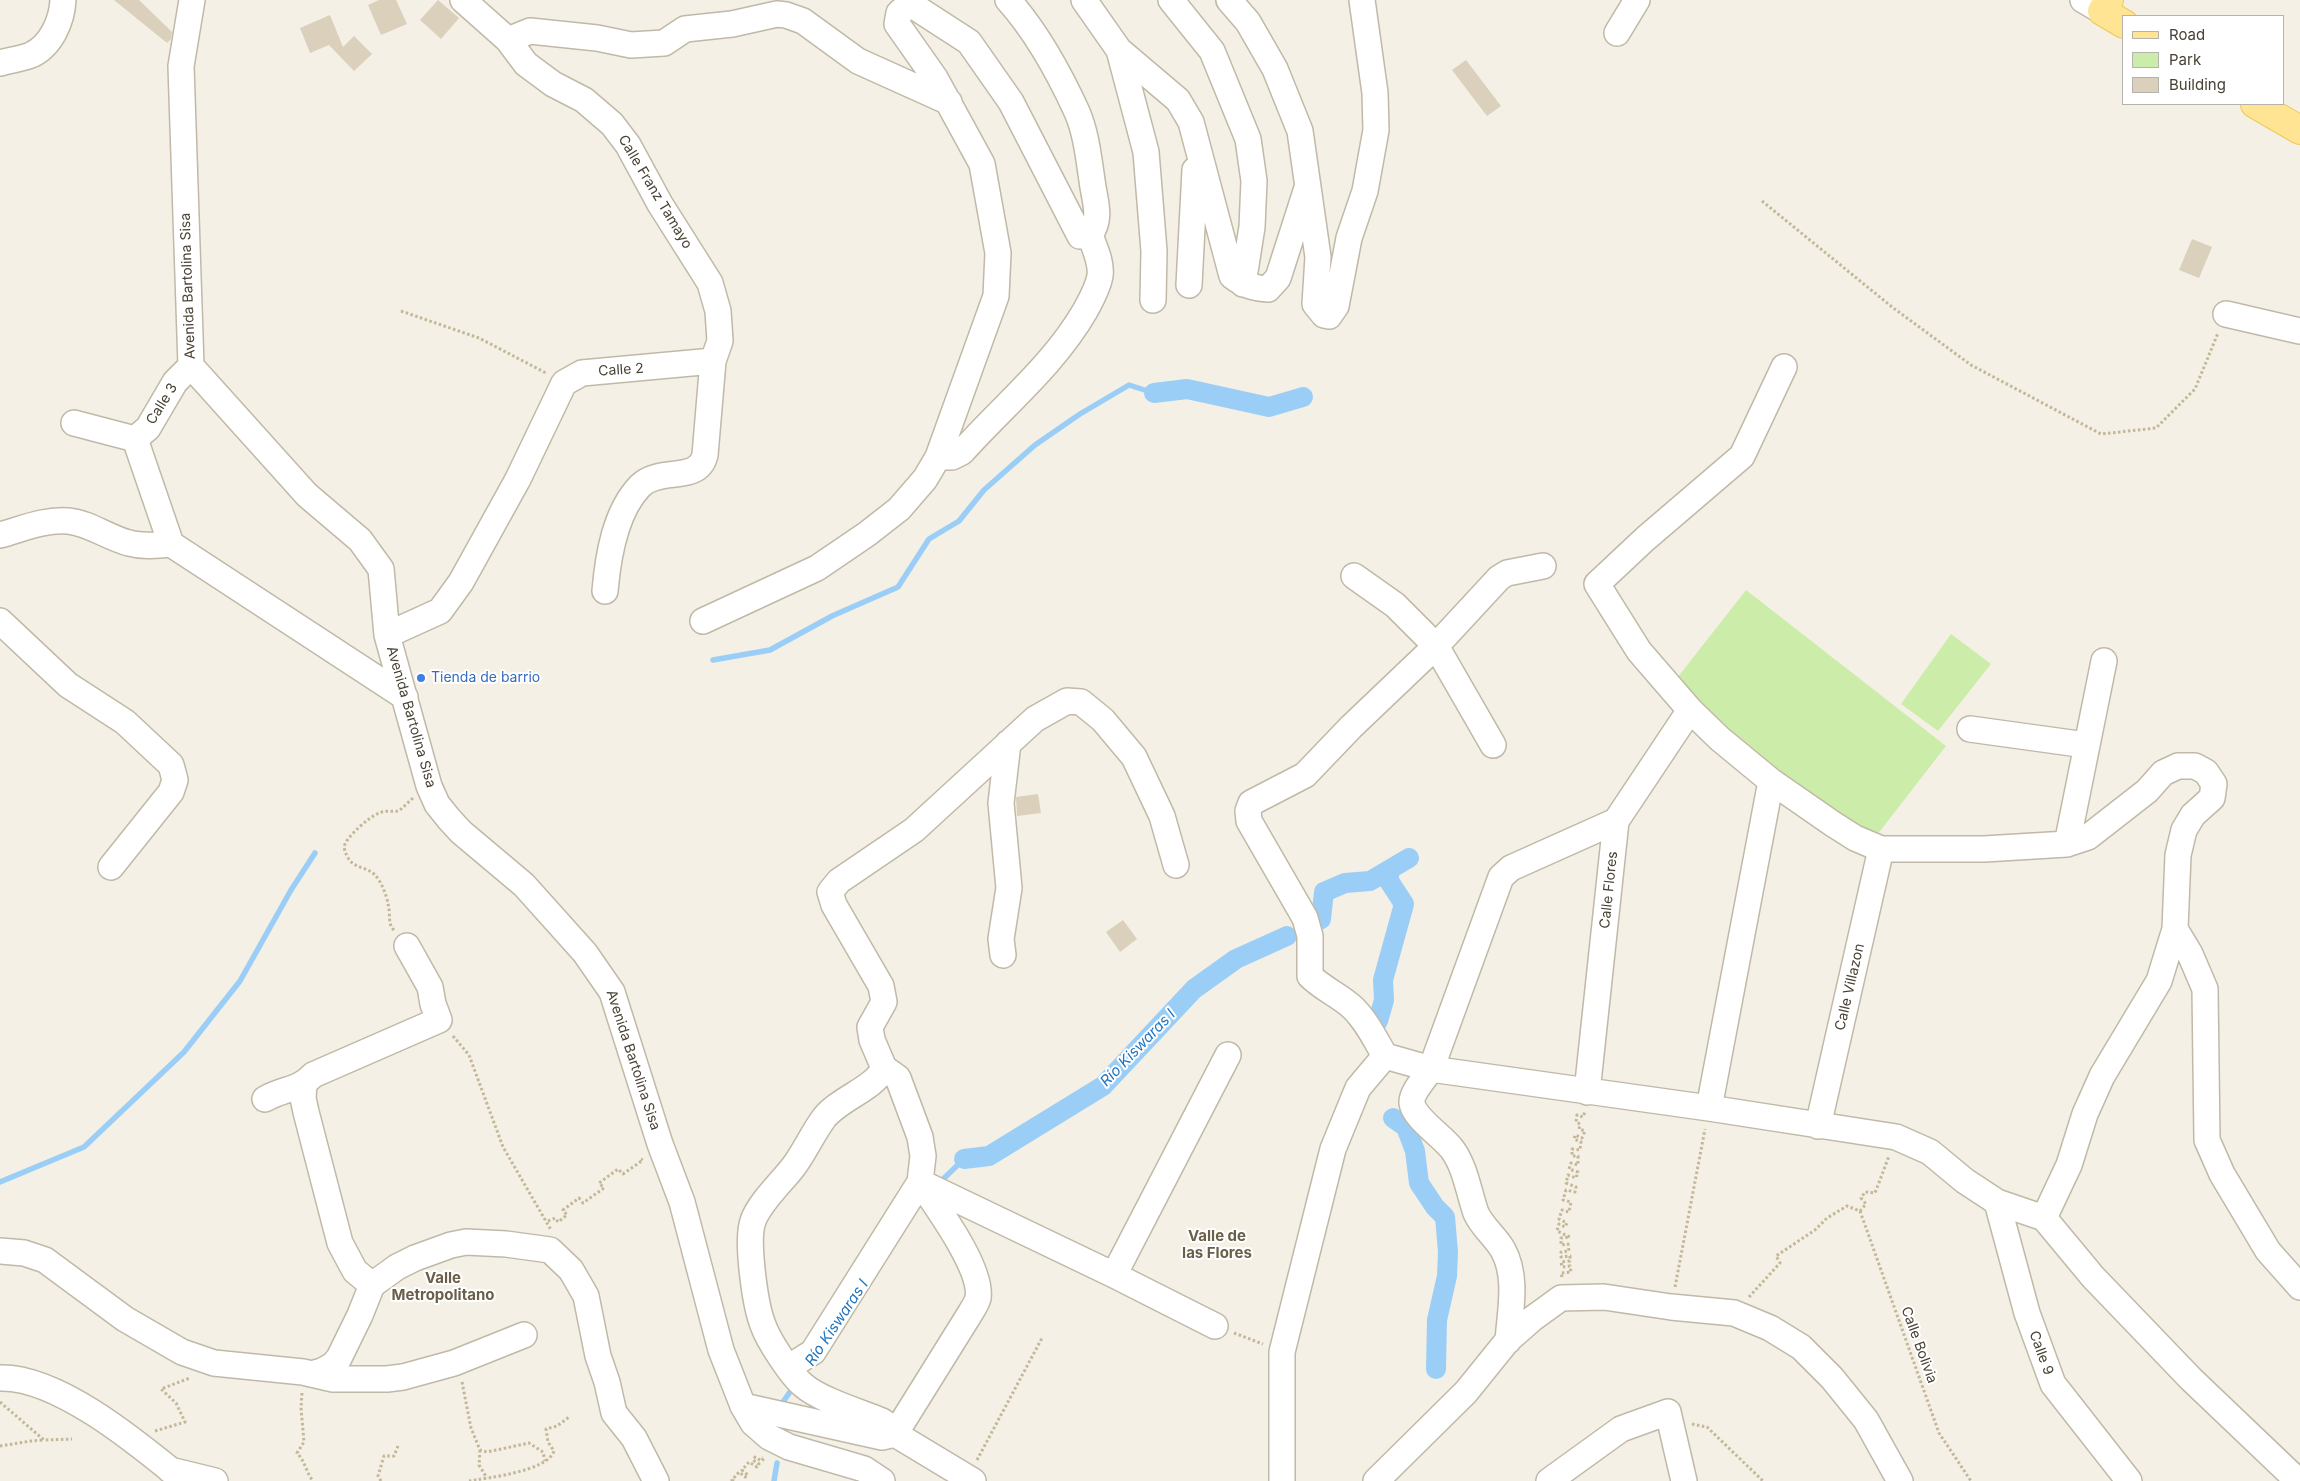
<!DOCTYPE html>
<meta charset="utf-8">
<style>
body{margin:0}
#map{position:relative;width:2300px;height:1481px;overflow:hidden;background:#f4f0e5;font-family:Inter,sans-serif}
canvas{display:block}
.legend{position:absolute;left:2122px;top:15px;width:162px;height:90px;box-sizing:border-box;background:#fff;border:1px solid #b6b3ae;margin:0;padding:6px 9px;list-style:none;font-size:15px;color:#484134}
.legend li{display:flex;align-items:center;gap:10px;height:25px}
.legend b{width:25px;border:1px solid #b6b3ae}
</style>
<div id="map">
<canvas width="2300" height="1481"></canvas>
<ul class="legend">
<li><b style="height:6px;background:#ffe593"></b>Road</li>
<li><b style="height:14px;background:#ccedaa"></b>Park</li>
<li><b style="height:14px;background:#dad0bc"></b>Building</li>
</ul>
</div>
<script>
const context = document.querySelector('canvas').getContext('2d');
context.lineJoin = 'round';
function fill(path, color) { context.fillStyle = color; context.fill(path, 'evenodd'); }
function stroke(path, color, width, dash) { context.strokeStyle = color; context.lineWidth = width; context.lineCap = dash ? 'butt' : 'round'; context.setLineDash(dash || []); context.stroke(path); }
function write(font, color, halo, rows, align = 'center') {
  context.font = font + ' Inter,sans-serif'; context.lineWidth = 4; context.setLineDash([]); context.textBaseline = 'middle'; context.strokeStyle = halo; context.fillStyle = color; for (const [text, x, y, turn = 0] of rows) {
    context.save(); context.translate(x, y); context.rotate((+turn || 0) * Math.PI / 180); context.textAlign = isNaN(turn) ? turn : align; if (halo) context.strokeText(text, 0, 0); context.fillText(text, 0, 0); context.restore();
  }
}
const green = new Path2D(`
 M1746 590 1946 746 1870 844 1670 687Z
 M1951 634 1991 664 1938 731 1901 704Z`);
const stream = new Path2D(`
 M713 660 770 650 832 616 898 587 929 539 959 521 984 490 1035 445 1080 414 1129 385 1154 393
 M0 1182 84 1147 184 1052 240 981 291 890 315 853
 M939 1183 964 1159
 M783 1402 792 1389
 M774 1481 777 1463`);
const canal = new Path2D(`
 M1154 393 1187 389 1269 407 1303 397
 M1315 922 1321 919 1324 892 1345 883 1370 881 1409 858
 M1378 1021 1384 1000 1383 980 1404 904 1389 881V870
 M1393 1118 1406 1127 1415 1151 1419 1183 1435 1207 1445 1217 1448 1252 1447 1276 1437 1320 1436 1369
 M964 1159 989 1156 1103 1086 1194 989 1236 959 1287 936`);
const building = new Path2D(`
 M114 0H139L172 32 171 39 167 43Z
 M379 0H396L407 24 381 35 368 5Z
 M438 0 459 18 441 39 420 20Z
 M330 15 343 47 354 36 372 54 354 71 329 45 310 53 300 28Z
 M1466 60 1501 106 1487 116 1452 70Z
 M2192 239 2212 247 2199 278 2179 270Z
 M1038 794 1041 813 1017 816 1016 797Z
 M1123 920 1137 939 1120 952 1106 932Z`);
const path = new Path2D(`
 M1762 201 1892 307 1971 365 2101 434 2156 428 2195 389 2218 333
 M401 311 479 338 546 373
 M394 930C387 924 391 913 388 904 387 896 381 881 375 875 364 864 349 871 344 847 346 837 369 817 379 813 385 810 392 812 399 811L413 798
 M453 1036 469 1055 503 1147 551 1230
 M1860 1211 1939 1433 1971 1481
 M548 1221 555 1218 558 1222 567 1215 563 1210 579 1198 583 1203 604 1188 599 1183 618 1169 623 1174 643 1160 641 1159
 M1562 1277 1561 1273 1571 1272 1570 1266 1562 1267 1561 1262 1570 1261V1256L1561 1257V1252L1569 1251 1568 1244 1561 1245V1238L1570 1237 1557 1231 1559 1224 1565 1227 1567 1223 1559 1219 1562 1210 1569 1212 1571 1202 1563 1200 1566 1190 1575 1192 1576 1187 1566 1183 1568 1175 1576 1178 1578 1172 1569 1169 1571 1163 1578 1165V1156H1572V1149L1580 1150 1581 1142 1574 1139 1575 1135 1582 1138 1585 1131 1579 1129 1580 1124 1576 1122 1577 1115 1583 1117 1585 1112
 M1675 1287 1705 1129
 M1749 1297 1780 1263 1776 1256 1815 1230 1827 1218 1847 1206 1860 1211 1866 1204 1861 1198 1865 1192 1875 1193 1889 1156
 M1234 1333 1263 1344
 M462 1382 471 1428 480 1450 487 1452 529 1443 543 1452 545 1461
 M302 1393 301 1408 304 1442 297 1453C305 1461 306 1472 313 1481
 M0 1402 44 1440 72 1439
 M1692 1424 1707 1427 1763 1481
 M155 1431 185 1422 176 1403 161 1389 190 1378
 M0 1446 31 1441 44 1440
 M480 1450 479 1465 487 1478
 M977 1460 1042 1338
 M381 1481 378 1476 384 1456H394L398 1446
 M469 1481C487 1478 548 1471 554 1451L548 1442 546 1429 557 1426 569 1417
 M734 1481 732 1480 739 1472 745 1477 748 1475 742 1470 749 1462 757 1467 759 1464 753 1460 755 1457 762 1461 764 1458 762 1457`);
const minor = new Path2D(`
 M192 0 181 66 191 366 307 495 360 540 381 569 387 635 429 786 437 804 449 819 461 832 524 885 585 953 612 992 660 1144 682 1202 721 1350 743 1406 753 1423 769 1437 789 1447 864 1469 882 1481
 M463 0 508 40 526 64 553 84 584 100 612 124 628 145 660 204 710 283 718 311 720 341 713 361 705 455C698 484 660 466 640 486 615 512 608 556 605 591
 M1008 0C1035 30 1060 75 1077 112 1087 135 1089 162 1093 187 1096 205 1101 219 1090 235
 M1084 0 1119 50 1178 100 1191 122 1232 276C1244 285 1253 288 1268 289L1278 278 1306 191
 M1171 0 1212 51 1248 139 1254 181 1252 227 1243 284
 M1229 0 1248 22 1275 69 1300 131 1318 257 1315 304 1324 315 1329 316 1336 306 1349 238 1365 191 1376 130 1375 93 1362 0
 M2083 0 2102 11
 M1617 33 1637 0
 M508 40 530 31 597 38 631 45 664 43 685 29 732 24 777 14 786 15 803 21 858 61 949 102
 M1119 50 1146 152 1154 251 1153 300
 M0 63C10 60 21 59 31 55 51 46 62 21 63 0
 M1189 285 1195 170
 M2226 314 2300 331
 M1784 367 1742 456 1645 539 1597 584 1639 651 1690 710 1720 739 1771 781 1833 824 1855 838 1881 849H1984L2067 844 2088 837 2147 791 2163 773 2178 766H2195L2206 772 2214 784 2212 798 2193 815 2184 830 2178 855 2175 929 2159 981 2102 1076 2085 1114 2069 1165 2044 1218
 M74 423 135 439 148 428 175 382 191 366
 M135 439 171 544
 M938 457H952L962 452C1004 405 1053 366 1085 311 1091 300 1098 288 1100 276 1102 262 1094 247 1090 235
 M0 535C22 529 45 519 68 521 90 523 108 538 129 543 143 547 157 545 171 544L405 697
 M1543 566 1507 573 1499 578 1436 646 1351 727 1305 775 1251 803 1248 811 1249 821 1305 918 1310 936V976C1323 989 1339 995 1352 1007 1366 1020 1375 1039 1385 1056L1431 1069 1709 1108 1896 1137 1930 1152 1965 1181 1997 1202 2044 1218 2093 1277 2191 1379 2298 1481
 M1354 576 1395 605 1436 646 1493 745
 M0 621 68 685 125 722 171 765 175 780 171 792 111 867
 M703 621 817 568 867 534 899 509 925 479 938 457 996 296 998 253 982 164 935 78 897 24 899 13 906 7H915L969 42 1011 102 1080 236 1090 235
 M387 635 440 611 461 582 518 479 564 383 582 373 713 361
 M1970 729 2086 745
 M2067 844 2104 661
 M2175 929 2190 954 2205 989 2207 1140 2222 1174 2268 1251 2300 1287
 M1003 955 1001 939 1009 888 1001 803 1008 743
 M304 1085 303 1098 306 1112 340 1243 355 1271 372 1285
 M1587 1092 1616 821 1690 710
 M265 1099C284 1088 298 1091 313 1075L439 1020 433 1004 430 987 407 946
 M1709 1108 1771 781
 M1818 1126 1881 849
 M920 1182 1114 1275 1215 1326
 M1997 1202 2027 1313 2053 1384 2129 1481
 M0 1251 24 1253 45 1260 125 1319 182 1352 214 1363 303 1372 333 1379H387L403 1377 454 1363 524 1335
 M1114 1275 1228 1055
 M1508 1341C1510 1312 1518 1277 1503 1250 1496 1237 1482 1227 1476 1213 1469 1193 1465 1166 1452 1149 1442 1136 1414 1118 1412 1103 1411 1093 1425 1078 1431 1069L1501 877 1511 868 1616 821
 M789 1367 813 1352 920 1182 923 1156 920 1137 898 1078 884 1068
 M311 1374 322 1371 333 1365 339 1358 360 1315 372 1285 397 1267 415 1258 451 1245 466 1242 506 1244 550 1250 571 1270 586 1296 598 1356 607 1382 614 1413 634 1438 656 1481
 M0 1378C58 1376 140 1445 184 1481
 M743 1406 882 1437 895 1434 973 1481
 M895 1434 890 1427 882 1421C860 1412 820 1400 803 1385 791 1375 768 1340 763 1325 755 1305 746 1240 753 1221 759 1203 782 1182 794 1166 805 1151 813 1133 824 1118 840 1098 874 1089 884 1068L872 1040 870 1027 884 1002 881 986 834 905 830 892 839 881 914 830 1035 719 1067 701 1081 702 1103 720 1134 757 1162 816 1176 865
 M895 1434 971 1312C973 1308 977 1303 978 1298 983 1269 936 1206 920 1182
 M170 1470 215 1481
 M1282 1481V1352L1333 1149 1358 1088 1385 1056
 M1376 1481 1466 1392 1508 1340 1532 1319 1561 1298 1604 1297 1671 1307 1734 1313 1770 1328 1801 1347 1832 1378 1866 1420 1900 1481
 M1549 1481 1621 1429 1668 1412 1684 1481`);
const major = new Path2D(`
 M2109 0 2102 11 2124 24
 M2255 104 2300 130`);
const markers = [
 [421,678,5,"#3f7fe0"]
];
const streetNames = [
 ["Calle Franz Tamayo",655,192,59],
 ["Avenida Bartolina Sisa",188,286,-92],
 ["Calle 2",621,370,-4],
 ["Calle 3",162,404,-58],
 ["Avenida Bartolina Sisa",411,717,74],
 ["Calle Flores",1609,890,-84],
 ["Calle Villazon",1850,987,-77],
 ["Avenida Bartolina Sisa",633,1060,72],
 ["Calle Bolivia",1919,1345,70],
 ["Calle 9",2041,1353,70]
];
const shopNames = [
 ["Tienda de barrio",431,678]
];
const waterNames = [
 ["Río Kiswaras I",1138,1048,-46],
 ["Río Kiswaras I",837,1323,-56]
];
const neighbourhoodNames = [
 ["Valle de",1217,1236],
 ["las Flores",1217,1253],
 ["Valle",443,1278],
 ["Metropolitano",443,1295]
];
fill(green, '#ccedaa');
stroke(stream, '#9bcef7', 5.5);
stroke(canal, '#9bcef7', 20);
fill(building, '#dad0bc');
stroke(minor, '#c1b9a7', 28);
stroke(major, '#efc858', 30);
stroke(path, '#c4b697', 3, [2.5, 2.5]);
stroke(minor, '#fff', 25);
stroke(major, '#ffe593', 28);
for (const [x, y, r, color] of markers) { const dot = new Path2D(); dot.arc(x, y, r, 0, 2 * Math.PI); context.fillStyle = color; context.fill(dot); stroke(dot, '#fff', 2); }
write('14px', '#484134', '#fff', streetNames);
write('14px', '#366cbe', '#fff', shopNames, 'left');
write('italic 15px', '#2276be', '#fff', waterNames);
write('bold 15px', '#6b5f4a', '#fff', neighbourhoodNames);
</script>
